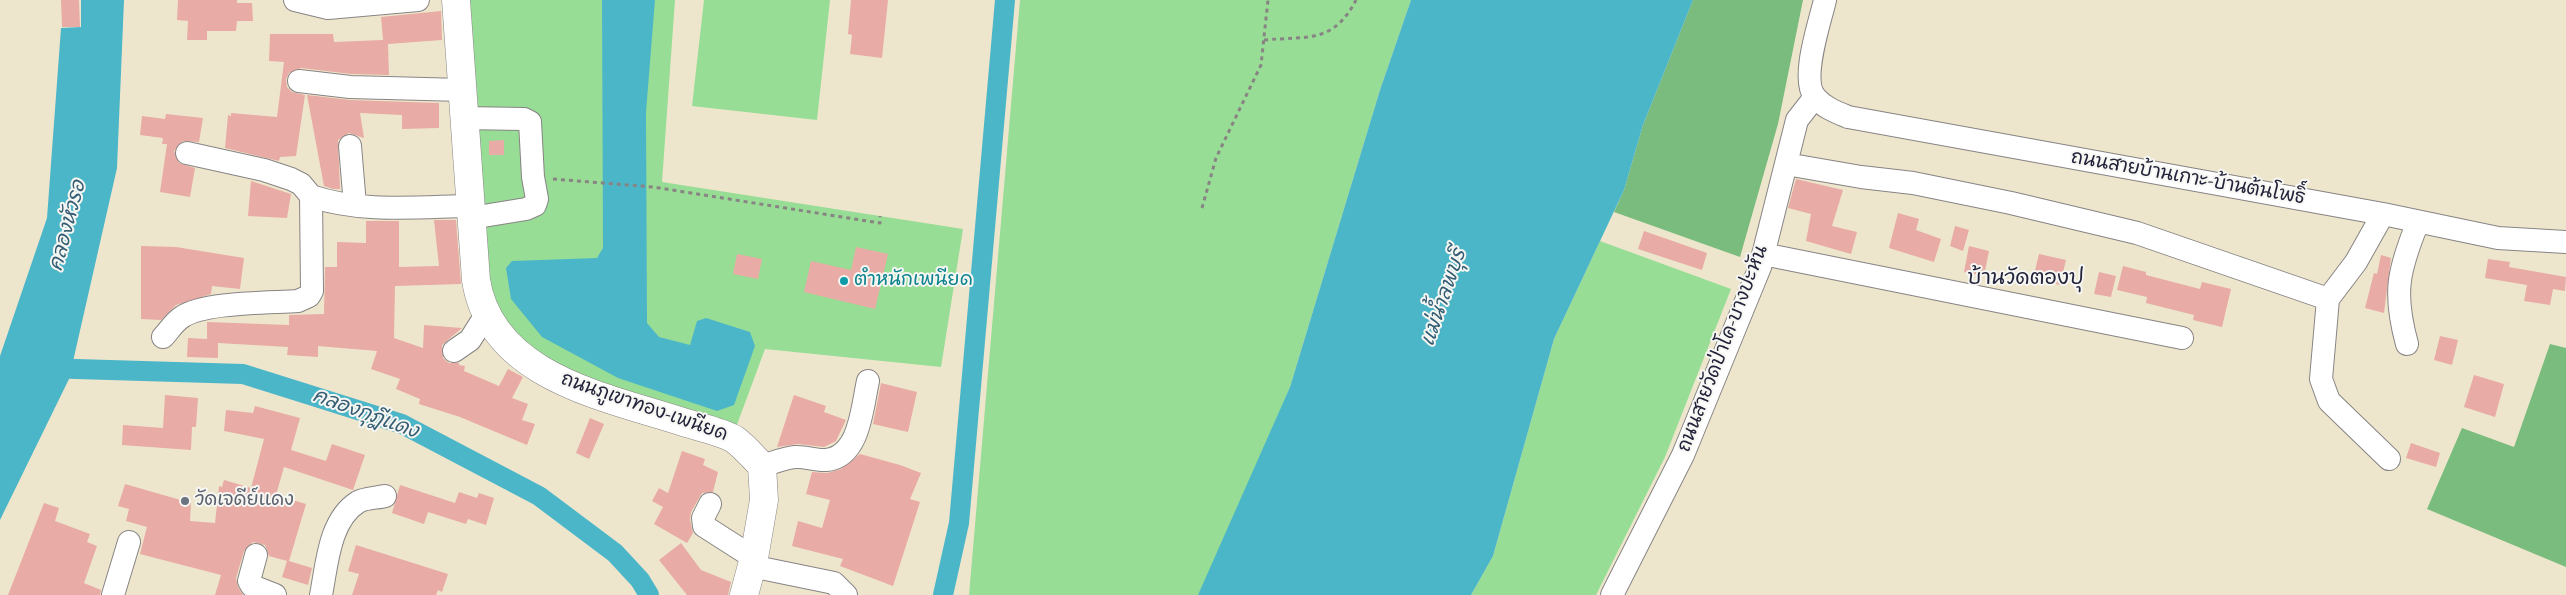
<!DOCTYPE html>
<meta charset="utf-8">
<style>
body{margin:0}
canvas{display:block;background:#ede6cc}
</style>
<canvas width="2566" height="595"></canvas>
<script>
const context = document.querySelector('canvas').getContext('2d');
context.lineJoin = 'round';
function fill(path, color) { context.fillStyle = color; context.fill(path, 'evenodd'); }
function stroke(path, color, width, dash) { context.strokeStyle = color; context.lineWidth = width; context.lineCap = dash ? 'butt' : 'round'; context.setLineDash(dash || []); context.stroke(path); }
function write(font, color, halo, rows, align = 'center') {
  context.font = font + ' "Architects Daughter","Playpen Sans Thai",sans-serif'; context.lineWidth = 4; context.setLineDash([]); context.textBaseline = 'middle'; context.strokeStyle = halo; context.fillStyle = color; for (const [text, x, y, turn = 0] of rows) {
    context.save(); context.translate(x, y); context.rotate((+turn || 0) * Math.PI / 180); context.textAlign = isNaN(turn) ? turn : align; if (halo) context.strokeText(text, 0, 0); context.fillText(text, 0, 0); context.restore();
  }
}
const green = new Path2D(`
 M470 0H675L662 182 963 229 941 367 765 349 735 430C674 410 540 380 505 327 499 316 494 303 489 292Z
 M704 0H830L817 120 692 106Z
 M1020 0H1411L1380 90 1290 387 1202 595H969Z
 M1600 241 1731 289 1665 457 1596 595H1471L1493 556 1554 339Z`);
const forest = new Path2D(`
 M1693 0H1803L1778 124 1740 257 1614 212 1624 190 1643 125Z
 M2550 344 2566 348V567L2427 509 2462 428 2514 447Z`);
const water = new Path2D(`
 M81 0H124L117 168 69 379 0 520V356L47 218 61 28 81 27Z
 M602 0H655L646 112 647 323 659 337 690 345 697 321 706 318 750 332 755 346 734 405 717 411 618 378 542 337 511 299 506 268 512 261 597 258 603 248Z
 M1411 0H1693L1643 125 1624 190 1554 339 1493 556 1471 595H1198L1290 387 1380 90Z`);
const canal = new Path2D(`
 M43 368 243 374 402 424 539 496 615 553 640 580 649 595
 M943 595 959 523 1005 0`);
const building = new Path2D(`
 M61 0H79L80 27H62Z
 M178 0H237V3H252L253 21H237L236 31H207V40H187L188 21 177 20Z
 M851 0H888L882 58 850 54 852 35 848 34Z
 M441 11 442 40 388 44 389 75 351 74 301 68 289 73 286 79 287 87 292 92 305 95 296 156 280 157 279 161 225 148 228 115 231 116V113L277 117 284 62 269 61 270 34H333L334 42 383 40 381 17Z
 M307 95 350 100 439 103V128L402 129V115L360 113 364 138 349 133 338 140 340 189H333L324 186Z
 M166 114 203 118 199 142 183 141 174 151 179 163 195 168 190 197 160 192 167 144H162L163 138 140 135 142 116 165 119Z
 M504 140V155H489V141Z
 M1796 179 1843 190 1832 226 1857 232 1851 254 1806 241 1811 214 1788 208Z
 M251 181 291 194 287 218 248 216Z
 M1898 213 1919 219 1916 230 1941 239 1934 262 1889 248Z
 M434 220H456L461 284 395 286 394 338 423 348 424 325 462 328 442 345 443 358 449 363H459V365L465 366 464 371 499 386 508 369 523 377 512 398 528 404 522 420 535 424 527 445 460 417 419 404 420 399 396 389 400 379 371 369 377 351 318 346V357L287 355 288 347 218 343V358L187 357 188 338 207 339V322L289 325V315L324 314 325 267H337V242L366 243V221H399V267L439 266Z
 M1955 226 1969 230 1963 251 1950 246Z
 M1644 231 1707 253 1702 270 1638 249Z
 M141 246 176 247 244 258 240 289 212 286 211 294 176 305 161 320 141 319Z
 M1969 246 1989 251 1984 276 1964 272Z
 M856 247 888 254 875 309 804 292 811 261 851 270Z
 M737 254 762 259 758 279 733 274Z
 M2039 254 2066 260 2060 285 2033 279Z
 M2381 255 2391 258 2384 313 2365 308 2374 273 2377 274Z
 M2488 259 2510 262 2509 267 2566 277 2565 291 2553 289 2550 305 2524 301 2527 285 2485 278Z
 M2123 266 2146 272V275L2200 289 2202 282 2231 289 2222 327 2193 320 2194 315 2146 303 2147 297 2117 290Z
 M2099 272 2116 276 2111 297 2094 294Z
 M2440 336 2458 340 2452 365 2434 360Z
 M2474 375 2504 384 2495 417 2464 407Z
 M881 383 917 392 908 432 873 424Z
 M165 395 198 398 196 427H192L191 450 122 445 123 425 163 428Z
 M794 395 826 406 824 412 846 420 836 441 824 447 798 444 777 447Z
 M255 406 300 418 291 450 326 461 332 444 365 455 353 490 284 467 276 495 306 504 289 561 312 568 308 585 282 577 287 561 269 556 265 545 253 542 244 551 236 578 238 587 243 595H215L221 575 140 554 147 527 126 521 129 509 118 506 125 484 191 503 190 521 215 523 219 486 222 487 224 480 251 488 264 439 224 431 226 410 253 413Z
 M590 418 604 424 589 459 576 453Z
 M2411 443 2440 453 2436 467 2406 458Z
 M682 451 705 459 703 465 718 472 713 492 702 493 691 512 690 520 693 533 687 543 654 524 663 507 652 501 659 488 668 493Z
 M860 454 900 465 921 473 910 499 920 502 893 586 840 566 843 559 792 546 798 521 822 528 830 500 806 494 812 472 827 473 841 469Z
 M400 485 455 503 459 492 477 498 479 493 494 498 486 525 468 519 466 524 428 512 424 524 392 513Z
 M44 503 59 508 55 521 90 534 87 542 97 546 84 583 101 590 100 595H8Z
 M681 543 701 570 731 582 728 595H687L659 560Z
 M356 545 448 574 442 592 438 590 436 595H352L359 574 348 571Z`);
const path = new Path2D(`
 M1264 40C1308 36 1333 44 1356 0
 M553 179 653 187 880 223V216
 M1202 208 1216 158 1261 65 1268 0`);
const minor = new Path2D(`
 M295 0 328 8 418 0
 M1825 0C1820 22 1800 79 1815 97 1823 107 1836 112 1848 117L2383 214 2498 238 2566 242
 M299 81 350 87 462 90
 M463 118 524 119 530 122 533 177 537 199 535 205 526 209 471 218
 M350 146 355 205
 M1786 164 1861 177 1913 183 2011 203 2137 233 2328 299 2356 262 2383 214
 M311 196C360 213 417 207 469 206
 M1763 254 2182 338
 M2328 299 2321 379 2329 401 2389 459
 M163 337C169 331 174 322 182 317 204 302 269 303 298 301L309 296 312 291 311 196 301 184 291 179 264 170 187 153
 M2407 344C2393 293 2398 271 2418 222
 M454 351 470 340 487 313
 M762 466C772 463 784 458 795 457 805 456 816 461 826 460 860 457 862 407 868 381
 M710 504 703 518 704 526 754 558
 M256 555 249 581 252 586 275 595
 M751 566 834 583 846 595
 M113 595 129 542
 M321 595C327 565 329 520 358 502 364 498 377 498 385 496
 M1612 595 1683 455 1760 267 1797 120 1815 97`);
const major = new Path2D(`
 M456 0 476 280C491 377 606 397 683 422 698 427 720 431 734 439 744 446 753 457 762 466L764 500 754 558 744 595`);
const markers = [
 [844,281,5,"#0f9aa8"],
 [185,501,5,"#6b7280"]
];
const streetNames = [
 ["ถนนสายบ้านเกาะ-บ้านต้นโพธิ์",2188,179,10],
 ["ถนนสายวัดป่าโค-บางปะหัน",1724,349,-69],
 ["ถนนภูเขาทอง-เพนียด",644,408,19]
];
const cultureNames = [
 ["ตำหนักเพนียด",854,281]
];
const worshipNames = [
 ["วัดเจดีย์แดง",195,501]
];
const waterNames = [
 ["คลองหัวรอ",69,226,-75],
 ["แม่น้ำลพบุรี",1445,298,-71],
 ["คลองกุฎีแดง",365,415,20]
];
const quarterNames = [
 ["บ้านวัดตองปุ",2026,280]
];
fill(green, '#98dd95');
fill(forest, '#7abc7e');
fill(water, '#4cb6c9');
stroke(canal, '#4cb6c9', 20);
fill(building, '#e9aba5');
stroke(minor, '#888484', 24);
stroke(major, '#888484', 29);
stroke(path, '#888484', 3, [4, 4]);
stroke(minor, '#fff', 22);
stroke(major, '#fff', 28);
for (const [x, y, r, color] of markers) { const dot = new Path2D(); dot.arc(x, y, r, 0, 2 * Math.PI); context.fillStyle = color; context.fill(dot); stroke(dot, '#f6f6f2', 2); }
write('19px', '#22223b', '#f6f6f2', streetNames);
write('19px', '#0d838f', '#f6f6f2', cultureNames, 'left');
write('19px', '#5b616d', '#f6f6f2', worshipNames, 'left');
write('italic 20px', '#335d74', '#f6f6f2', waterNames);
write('21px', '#22223b', '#f6f6f2', quarterNames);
</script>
